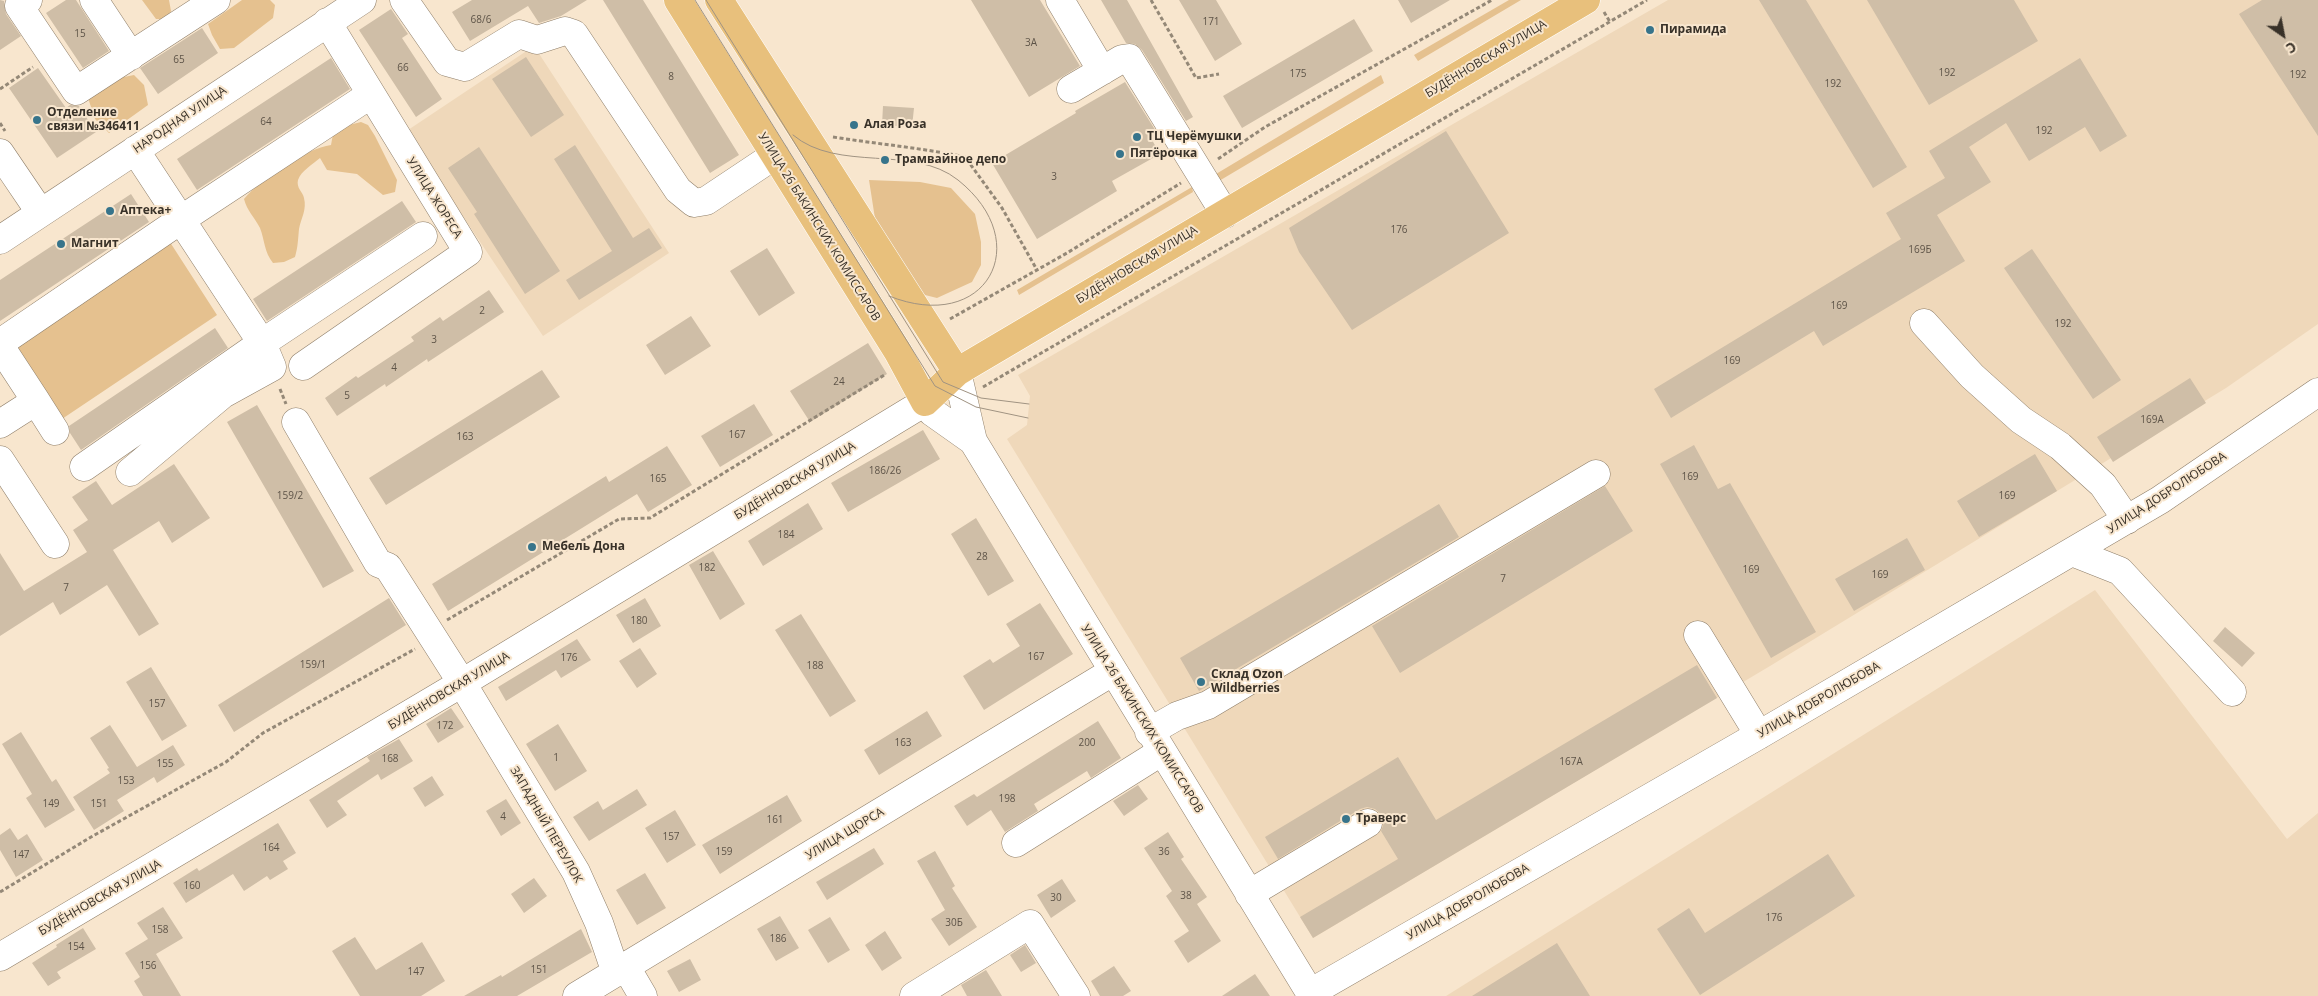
<!DOCTYPE html>
<meta charset="utf-8">
<style>
body{margin:0}
#map{position:relative;width:2318px;height:996px;overflow:hidden;background:#f8e6ce;font-family:"Open Sans",sans-serif}
canvas{display:block}
.north{position:absolute;left:2258px;top:10px;width:50px;height:50px;-webkit-text-stroke:4px #f8e6ce;paint-order:stroke;rotate:147deg;font-size:14px;font-weight:700;line-height:20px;text-align:center;color:#383128}
.north::after{content:'';display:block;margin:auto;width:18px;height:22px;background:#383128;clip-path:polygon(50% 0,100% 100%,50% 72%,0 100%)}
</style>
<div id="map">
<canvas width="2318" height="996"></canvas>
<div class="north">С</div>
</div>
<script>
const context = document.querySelector('canvas').getContext('2d');
context.lineJoin = 'round';
function fill(path, color) { context.fillStyle = color; context.fill(path, 'evenodd'); }
function stroke(path, color, width, dash) { context.strokeStyle = color; context.lineWidth = width; context.lineCap = dash ? 'butt' : 'round'; context.setLineDash(dash || []); context.stroke(path); }
function write(font, color, halo, rows, align = 'center') {
  context.font = font + ' "Open Sans",sans-serif'; context.lineWidth = 4; context.setLineDash([]); context.textBaseline = 'middle'; context.strokeStyle = halo; context.fillStyle = color; for (const [text, x, y, turn = 0] of rows) {
    context.save(); context.translate(x, y); context.rotate((+turn || 0) * Math.PI / 180); context.textAlign = isNaN(turn) ? turn : align; if (halo) context.strokeText(text, 0, 0); context.fillText(text, 0, 0); context.restore();
  }
}
const built = new Path2D(`
 M1668 0H2318V324L2226 388 1770 666 1313 938 1007 439 1027 425 1030 396 1018 375Z
 M534 46 669 253 543 336 416 146 408 130Z
 M2095 590 2287 839 2318 813V996H1446Z`);
const green = new Path2D(`
 M142 0H169L171 11 168 19H156Z
 M242 0H270L275 5 273 18 234 48 220 49 212 35 208 24Z
 M1509 0H1521L1418 61 1414 55Z
 M134 75 144 85 148 105 109 133 95 119 88 98 119 78Z
 M1381 75 1384 83 1219 181 1216 174Z
 M361 122 368 125 375 136 397 180 395 192 383 195 357 174 327 170 320 158C313 164 301 171 298 180 296 188 303 192 304 198 307 210 301 218 299 229 298 239 298 247 295 257L284 262 273 263C264 252 265 241 260 228 255 218 247 211 244 199 260 180 306 148 331 145L333 134 349 125Z
 M869 180 920 182 951 188 975 214 981 242V265L972 282 937 298 921 294 876 225Z
 M1192 187 1193 192 1019 295 1017 290Z
 M166 236 217 315 56 423 6 345Z`);
const building = new Path2D(`
 M0 0 4 1 6 14 21 36 0 50Z
 M66 0H76L109 51 83 68 46 13Z
 M472 0H587L561 16 539 23 528 6 470 41 452 12Z
 M603 0H643L739 155 710 173Z
 M971 0H1040L1080 66 1029 97Z
 M1101 0H1127L1193 117 1186 121 1142 50 1135 44 1126 43Z
 M1179 0H1216L1242 44 1215 61Z
 M1398 0H1450L1411 23Z
 M1759 0H1806L1907 167 1873 188Z
 M1867 0H2014L2038 41 1929 105Z
 M2262 0H2318V136L2239 14Z
 M391 9 408 34 402 38 442 99 416 117 359 30Z
 M1354 19 1373 51 1242 128 1223 96Z
 M202 28 218 53 158 94 140 68Z
 M526 57 564 115 531 137 492 79Z
 M331 58 350 89 197 190 177 159Z
 M2080 58 2127 136 2100 152 2085 127 2029 161 2006 123 1969 147 1991 182 1937 215 1965 261 1823 346 1814 331 1671 418 1654 389 1901 239 1886 213 1945 178 1929 151Z
 M38 68 66 108 70 105 79 106 96 132 57 158 9 88Z
 M1125 82 1159 136 1152 140 1160 154 1112 181 1117 191 1037 239 992 163 1076 113 1075 111Z
 M883 106 914 108 912 127 882 125Z
 M1446 131 1509 233 1352 330 1299 252 1289 228Z
 M575 145 633 238 649 228 662 248 579 300 566 280 612 251 554 159Z
 M479 147 560 271 525 294 474 214 477 212 448 168Z
 M131 194 149 222 0 321V280Z
 M402 201 416 222 267 321 253 299Z
 M767 248 795 293 759 316 730 271Z
 M2032 249 2121 380 2093 399 2004 268Z
 M489 290 504 312 428 362 427 359 386 387 385 384 337 416 325 398 356 376 358 378 414 341 411 337 440 317 443 321Z
 M691 316 711 346 665 375 646 345Z
 M215 328 228 348 81 450 70 433 69 426Z
 M868 343 887 374 810 422 790 391Z
 M542 370 560 397 386 505 369 478Z
 M2190 378 2206 403 2113 462 2097 437Z
 M754 404 773 435 720 467 701 436Z
 M257 405 354 571 323 588 227 422Z
 M923 430 940 459 848 512 831 483Z
 M1694 445 1718 489 1730 483 1816 632 1771 658 1660 464Z
 M667 446 692 485 648 512 637 494 448 611 432 584 606 476 609 482Z
 M2035 454 2057 491 1979 537 1957 501Z
 M174 464 210 518 172 543 159 521 113 550 159 624 139 636 107 585 60 615 53 602 0 636V553L24 591 87 552 73 530 88 520 72 497 96 481 112 505Z
 M1605 486 1633 531 1400 673 1372 626Z
 M808 503 823 529 763 566 748 541Z
 M1439 504 1459 537 1199 691 1180 658Z
 M976 518 1014 581 988 596 951 534Z
 M1907 538 1925 570 1854 611 1835 579Z
 M713 551 745 604 720 620 689 565Z
 M389 598 406 625 234 732 218 705Z
 M645 598 661 626 633 643 616 615Z
 M1040 603 1073 654 984 710 963 676 990 659 993 663 1020 646 1006 624Z
 M801 614 856 701 830 717 775 630Z
 M2225 627 2255 653 2242 667 2213 641Z
 M577 639 591 660 561 678 556 670 506 701 498 687Z
 M640 648 657 674 637 688 619 661Z
 M1697 665 1717 698 1313 938 1300 917 1398 859 1381 831 1384 823 1382 815 1375 809 1367 807 1360 809 1278 859 1265 837 1398 757 1436 820Z
 M151 667 187 726 162 741 126 682Z
 M451 708 464 727 438 743 426 724Z
 M927 711 942 736 879 775 864 750Z
 M1098 721 1121 758 1091 778 1087 771 1034 804 1038 811 1005 832 991 810 967 826 954 806 974 794 977 797Z
 M558 724 587 771 555 791 526 744Z
 M110 725 137 767 173 745 185 765 157 783 154 777 117 800 124 811 94 830 73 797 110 773 107 769 109 768 90 738Z
 M21 732 52 782 56 779 75 810 45 828 26 798 32 794 2 744Z
 M399 739 413 761 381 780 378 774 337 801 347 815 327 828 309 800 370 761 367 757Z
 M432 776 444 795 425 807 413 788Z
 M1138 785 1148 799 1124 816 1113 801Z
 M637 789 647 805 589 841 573 817 598 801 603 810Z
 M787 795 802 821 720 874 702 845Z
 M506 799 521 823 501 836 486 811Z
 M675 810 696 845 667 863 645 828Z
 M278 823 296 853 283 861 288 869 270 880 267 876 244 891 233 874 186 903 173 883 197 868 199 871Z
 M10 828 18 840 27 834 43 860 16 877 0 850V835Z
 M1168 832 1184 857 1181 859 1207 897 1197 904 1221 941 1188 963 1174 941 1189 931 1166 896 1172 891 1144 848Z
 M874 848 884 864 827 900 816 882Z
 M935 851 955 886 952 888 977 927 949 946 931 919 945 910 917 861Z
 M1828 854 1855 896 1700 995 1657 929 1689 908 1705 933Z
 M645 873 666 908 637 925 616 890Z
 M534 878 547 896 524 913 511 894Z
 M1062 879 1076 901 1051 918 1037 895Z
 M163 907 183 938 156 954 181 996H143L134 981 140 977 125 953 148 939 137 923Z
 M780 916 799 948 776 961 757 929Z
 M830 917 850 950 828 963 808 930Z
 M83 928 96 949 57 972 61 978 48 986 32 963 57 947 56 945Z
 M581 929 592 952 517 996H464L501 975 502 977Z
 M885 931 902 958 882 971 865 945Z
 M355 937 376 970 422 942 445 981 421 996H360L332 951Z
 M1557 943 1590 996H1472Z
 M1025 945 1036 963 1021 972 1010 955Z
 M690 959 701 980 679 992 667 971Z
 M1114 966 1131 991 1123 996H1100L1091 981Z
 M986 970 1002 996H967L961 985Z
 M1255 974 1270 996H1222Z`);
const path = new Path2D(`
 M1151 0 1196 78 1219 74
 M1604 12 1610 22
 M0 89 33 67
 M0 123 5 131
 M833 137C878 144 922 148 965 157L1002 208 1037 270
 M1218 159 1265 127 1492 0
 M950 319 1067 253 1181 183
 M983 387 1647 0
 M280 389 286 404
 M447 620 619 519 650 518 886 374
 M0 892 91 837 226 762 263 733 415 649`);
const minor = new Path2D(`
 M28 0 19 6 76 91 216 0
 M94 0 131 56
 M404 0 447 62 465 67 519 34 537 40 565 31 574 34 678 190 694 203 706 201 775 155
 M1060 0 1102 71
 M1071 89 1122 59 1129 58 1225 214
 M135 150 262 343 423 236
 M0 153 40 212
 M0 240 362 0
 M1924 323 1972 376 2021 420 2060 446 2103 485 2127 520
 M0 343 182 219 370 95
 M0 346 36 401 0 424
 M303 366 468 252 327 22
 M957 372 973 441 1312 996
 M36 401 55 431
 M296 422 378 563 388 567 462 683 576 872 599 923 616 973
 M0 460 55 544
 M84 467 262 343 272 367 223 394 130 472
 M2072 552 2120 571 2232 692
 M1698 635 1759 735
 M1149 732 1177 716 1208 705 1596 474
 M1016 843 1161 752
 M1249 894 1368 823
 M0 957 462 683 925 402 932 412 973 441
 M626 967 643 996
 M1310 993 1759 735 2160 500 2318 392
 M577 996 1112 672
 M914 996 1030 924 1076 996`);
const major = new Path2D(`
 M678 0 898 352 925 402 957 372 967 366 1586 0
 M719 0 957 372`);
const tram = new Path2D(`
 M695 0 935 386 976 407 1028 418
 M706 0 943 382 981 398 1029 404
 M793 135C838 173 913 144 958 180 1037 243 986 335 889 296`);
const markers = [
 [1650,30,5,"#37748b"],
 [37,120,5,"#37748b"],
 [854,125,5,"#37748b"],
 [1137,137,5,"#37748b"],
 [1120,154,5,"#37748b"],
 [885,160,5,"#37748b"],
 [110,211,5,"#37748b"],
 [61,244,5,"#37748b"],
 [532,547,5,"#37748b"],
 [1201,682,5,"#37748b"],
 [1346,819,5,"#37748b"]
];
const numberNames = [
 ["68/6",481,20],
 ["171",1211,22],
 ["15",80,34],
 ["3А",1031,43],
 ["65",179,60],
 ["66",403,68],
 ["192",1947,73],
 ["175",1298,74],
 ["192",2298,75],
 ["8",671,77],
 ["192",1833,84],
 ["64",266,122],
 ["192",2044,131],
 ["3",1054,177],
 ["176",1399,230],
 ["169Б",1920,250],
 ["169",1839,306],
 ["2",482,311],
 ["192",2063,324],
 ["3",434,340],
 ["169",1732,361],
 ["4",394,368],
 ["24",839,382],
 ["5",347,396],
 ["169А",2152,420],
 ["167",737,435],
 ["163",465,437],
 ["186/26",885,471],
 ["169",1690,477],
 ["165",658,479],
 ["159/2",290,496],
 ["169",2007,496],
 ["184",786,535],
 ["28",982,557],
 ["182",707,568],
 ["169",1751,570],
 ["169",1880,575],
 ["7",1503,579],
 ["7",66,588],
 ["180",639,621],
 ["167",1036,657],
 ["176",569,658],
 ["159/1",313,665],
 ["188",815,666],
 ["157",157,704],
 ["172",445,726],
 ["163",903,743],
 ["200",1087,743],
 ["1",556,758],
 ["168",390,759],
 ["167А",1571,762],
 ["155",165,764],
 ["153",126,781],
 ["198",1007,799],
 ["149",51,804],
 ["151",99,804],
 ["4",503,817],
 ["161",775,820],
 ["157",671,837],
 ["164",271,848],
 ["159",724,852],
 ["36",1164,852],
 ["147",21,855],
 ["160",192,886],
 ["38",1186,896],
 ["30",1056,898],
 ["176",1774,918],
 ["30Б",954,923],
 ["158",160,930],
 ["186",778,939],
 ["154",76,947],
 ["156",148,966],
 ["151",539,970],
 ["147",416,972]
];
const poiNames = [
 ["Пирамида",1660,30],
 ["Отделение",47,113],
 ["связи №346411",47,127],
 ["Алая Роза",864,125],
 ["ТЦ Черёмушки",1147,137],
 ["Пятёрочка",1130,154],
 ["Трамвайное депо",895,160],
 ["Аптека+",120,211],
 ["Магнит",71,244],
 ["Мебель Дона",542,547],
 ["Склад Ozon",1211,675],
 ["Wildberries",1211,689],
 ["Траверс",1356,819]
];
const streetNames = [
 ["БУДЁННОВСКАЯ УЛИЦА",1486,59,-31],
 ["НАРОДНАЯ УЛИЦА",180,120,-34],
 ["УЛИЦА ЖОРЕСА",434,198,58],
 ["УЛИЦА 26 БАКИНСКИХ КОМИССАРОВ",819,227,58],
 ["БУДЁННОВСКАЯ УЛИЦА",1137,265,-31],
 ["БУДЁННОВСКАЯ УЛИЦА",795,481,-31],
 ["УЛИЦА ДОБРОЛЮБОВА",2167,493,-33],
 ["БУДЁННОВСКАЯ УЛИЦА",449,691,-31],
 ["УЛИЦА ДОБРОЛЮБОВА",1819,700,-30],
 ["УЛИЦА 26 БАКИНСКИХ КОМИССАРОВ",1142,719,58],
 ["ЗАПАДНЫЙ ПЕРЕУЛОК",546,825,60],
 ["УЛИЦА ЩОРСА",845,834,-31],
 ["БУДЁННОВСКАЯ УЛИЦА",100,898,-30],
 ["УЛИЦА ДОБРОЛЮБОВА",1468,902,-30]
];
fill(built, '#efd8ba');
fill(green, '#e5c18f');
fill(building, '#cfbea7');
stroke(minor, '#8e7e69', 29);
stroke(major, '#fff', 29);
stroke(path, '#948877', 3, [4, 2.5]);
stroke(minor, '#fff', 28);
stroke(major, '#e8c07c', 28);
stroke(tram, '#a09382', 1);
for (const [x, y, r, color] of markers) { const dot = new Path2D(); dot.arc(x, y, r, 0, 2 * Math.PI); context.fillStyle = color; context.fill(dot); stroke(dot, '#f8e6ce', 2); }
write('10px', '#5e5448', null, numberNames);
write('bold 12px', '#383128', '#f8e6ce', poiNames, 'left');
write('12px', '#383128', '#f8e6ce', streetNames);
</script>
